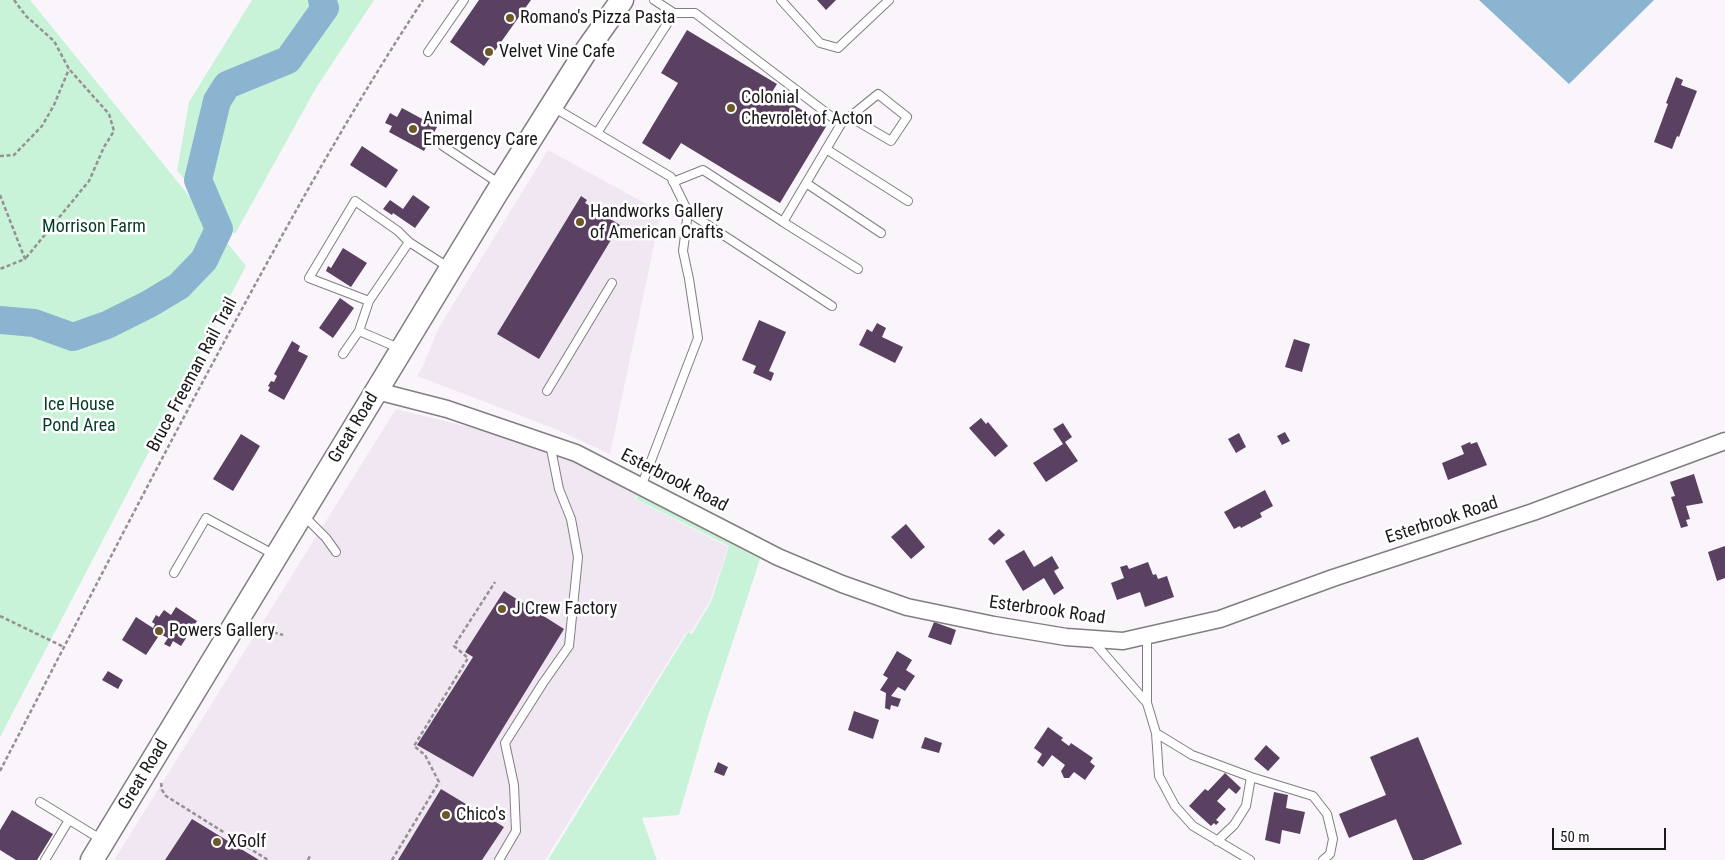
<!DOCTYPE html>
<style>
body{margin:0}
#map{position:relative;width:1725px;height:860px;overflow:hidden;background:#f9f5fa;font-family:"Roboto Condensed",sans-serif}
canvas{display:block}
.scale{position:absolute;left:1552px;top:828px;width:114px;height:22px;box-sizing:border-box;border:2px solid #1a181a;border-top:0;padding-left:6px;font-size:15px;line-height:18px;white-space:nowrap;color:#1a181a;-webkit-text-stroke:4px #fff;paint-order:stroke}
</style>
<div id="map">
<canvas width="1725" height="860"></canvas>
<div class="scale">50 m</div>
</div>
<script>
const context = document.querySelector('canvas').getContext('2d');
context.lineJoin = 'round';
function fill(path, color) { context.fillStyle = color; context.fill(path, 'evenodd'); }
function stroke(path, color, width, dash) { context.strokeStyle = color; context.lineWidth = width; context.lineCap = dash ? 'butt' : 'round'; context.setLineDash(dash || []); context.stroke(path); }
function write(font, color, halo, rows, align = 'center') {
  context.font = font + ' "Roboto Condensed",sans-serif'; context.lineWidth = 5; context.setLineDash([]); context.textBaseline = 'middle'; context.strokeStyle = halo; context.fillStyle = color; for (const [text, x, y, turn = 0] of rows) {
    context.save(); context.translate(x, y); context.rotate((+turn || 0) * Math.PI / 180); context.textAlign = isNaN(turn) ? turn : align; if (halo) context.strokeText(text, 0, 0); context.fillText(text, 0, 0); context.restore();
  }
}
const built = new Path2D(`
 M548 150 661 212 610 454 553 428 417 376 424 364 438 329Z
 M396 409 542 445 637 495 635 499 728 547 710 601 691 632 687 631 545 860H114Z`);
const green = new Path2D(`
 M0 0H30L246 266 0 737Z
 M252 0H374L316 88 235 234 177 171 189 102Z
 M638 495 760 559 708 716 679 815 642 818 657 860H548L688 632 692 634 711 602 729 546 636 499Z`);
const water = new Path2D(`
 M1479 0H1654L1569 84Z`);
const river = new Path2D(`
 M0 320 34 323 73 337 107 325 149 304 179 286 204 260 219 229 198 180 217 101 227 85 288 60 325 8 322 0`);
const building = new Path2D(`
 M479 0H531L484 66 450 42Z
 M817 0H836L826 10Z
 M687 30 777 84 772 92 827 125 780 203 681 143 670 160 642 143 678 83 661 73Z
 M1676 77 1683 80 1681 85 1697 91 1679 137 1677 136 1672 149 1654 142 1668 104 1666 103Z
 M402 108 437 127 424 151 389 132 392 126 385 123 390 113 397 117Z
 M362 146 398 170 386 188 350 165Z
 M413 195 430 207 415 228 393 213 392 215 383 209 390 200 403 209Z
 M581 196 587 200 585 203 620 225 539 359 497 334Z
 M343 248 367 263 351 287 326 271 328 266 331 268Z
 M340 298 354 308 333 338 319 328Z
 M759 320 786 332 769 371 774 373 771 381 753 373 756 366 742 360Z
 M877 323 886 328 882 337 903 347 895 363 859 345 867 329 872 332Z
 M1294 339 1310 344 1302 372 1285 367Z
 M292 341 300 346 298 351 308 356 284 400 268 391 270 387 268 386 271 381 274 382 277 376 274 374Z
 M981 418 986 424 988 422 1008 446 995 457 969 428Z
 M1063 423 1072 437 1065 442 1078 461 1046 482 1033 463 1063 444 1053 429Z
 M1285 432 1290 441 1282 445 1277 436Z
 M1239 433 1246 447 1236 453 1228 439Z
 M241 434 260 446 233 491 213 479Z
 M1470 442 1471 444 1477 442 1487 465 1448 480 1442 463 1464 454 1461 446Z
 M1694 474 1703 503 1686 506 1690 519 1686 520 1688 526 1681 528 1671 497 1675 496 1670 482Z
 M1265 490 1273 506 1260 513 1262 517 1241 528 1240 526 1234 529 1224 512Z
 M906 524 925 547 911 559 891 537Z
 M999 529 1005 535 994 545 988 539Z
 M1725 546V578L1717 581 1708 552Z
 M1024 550 1034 567 1052 556 1059 568 1054 571 1064 588 1054 595 1044 578 1023 591 1005 561Z
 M1148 562 1153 575 1156 574 1158 579 1167 576 1174 597 1145 607 1140 592 1117 600 1111 583 1124 578 1120 567 1127 565 1129 569Z
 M504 591 564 629 473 777 417 745 473 657 465 652Z
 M176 607 197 621 181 646 173 641 170 647 164 644 168 638 160 634 146 655 122 640 136 617 153 628 155 624 152 622 156 615 159 617 164 610 171 615Z
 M934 622 956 630 951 645 928 637Z
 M897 651 912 660 906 670 915 676 905 691 898 687 891 696 901 699 898 707 891 705 890 710 885 708 886 693 880 690 888 678 883 675Z
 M108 671 123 680 118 689 102 680Z
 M854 711 879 720 873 739 848 730Z
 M1048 727 1063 738 1061 740 1069 746 1071 743 1093 758 1090 762 1095 766 1085 780 1074 772 1069 778H1064L1061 771 1065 765 1052 755 1043 767 1037 762 1042 754 1034 748Z
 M925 737 942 743 939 753 921 748Z
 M1418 737 1462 844 1423 860H1413L1396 819 1349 838 1339 814 1386 795 1370 757Z
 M1266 745 1280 758 1268 771 1254 759Z
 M718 762 728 767 724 776 714 772Z
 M1225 773 1241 788 1236 794 1229 788 1217 801 1226 809 1216 820 1219 822 1216 825 1214 823 1211 826 1189 806 1205 789 1208 791Z
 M441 789 504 827 482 860H398Z
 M1274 792 1288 795 1286 808 1305 812 1300 834 1282 830 1280 844 1265 840Z
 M12 810 53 834 37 860H16L0 850V830Z
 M192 819 259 860H165Z`);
const path = new Path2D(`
 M14 0 26 16 54 41 69 69 109 114 114 131 104 147 89 181 25 259
 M0 156 14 155 42 126 54 105 69 69
 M0 195 25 259 0 269
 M0 616 64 647
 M255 627 283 635
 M0 771C74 628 147 485 223 344 286 227 350 111 423 0
 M161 783 162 790 166 796 268 860
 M308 860 310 856
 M392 860 439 782 425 755 414 746 468 658 454 646 495 582`);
const service = new Path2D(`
 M781 0 820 43 838 48 889 0
 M428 52 464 0
 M553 107 671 177 688 212 683 251 689 279 698 338 641 487
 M841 124 878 94 907 117 891 141 850 117
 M597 133 674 13 654 0
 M443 146 500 184
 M826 149 908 201
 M673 182 703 170 783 222 841 124 695 13H674
 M806 183 881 233
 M688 212 832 306
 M783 222 858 269
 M369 301 309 278 355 201 398 231 409 242 448 267
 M359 331 401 349
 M343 354 359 331 369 301 409 242
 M547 391 612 283
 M304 516 326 538 336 552
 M174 573 206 518 275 555
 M1147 635V703L1156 733 1159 776 1175 806 1193 826 1250 860
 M1092 640 1147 703
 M1156 733 1192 755 1251 777 1313 796 1327 814 1333 839 1330 854 1323 860
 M40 802 102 840
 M1217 841 1234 825 1246 806 1251 777
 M45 860 69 820
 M499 860 516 831 514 785 505 743 543 683 569 646 578 557 571 519 559 489 550 444`);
const minor = new Path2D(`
 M377 391 447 409 576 453 778 557 842 584 907 607 994 625 1066 637 1123 641 1220 619 1333 578 1533 512 1725 441`);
const secondary = new Path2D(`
 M92 860 496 194 586 51 622 0`);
const markers = [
 [510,18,5,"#6d5928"],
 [489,52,5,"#6d5928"],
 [731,108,5,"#6d5928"],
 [413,129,5,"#6d5928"],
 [580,222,5,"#6d5928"],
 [502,609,5,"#6d5928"],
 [159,631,5,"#6d5928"],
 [446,815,5,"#6d5928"],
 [217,842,5,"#6d5928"]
];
const poiNames = [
 ["Romano's Pizza Pasta",520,18],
 ["Velvet Vine Cafe",499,52],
 ["Colonial",741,98],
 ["Chevrolet of Acton",741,119],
 ["Animal",423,119],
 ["Emergency Care",423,140],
 ["Handworks Gallery",590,212],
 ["of American Crafts",590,233],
 ["J Crew Factory",512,609],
 ["Powers Gallery",169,631],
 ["Chico's",456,815],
 ["XGolf",227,842]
];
const parkNames = [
 ["Morrison Farm",94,227],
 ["Ice House",79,405],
 ["Pond Area",79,426]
];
const streetNames = [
 ["Bruce Freeman Rail Trail",193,375,-62],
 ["Great Road",354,428,-59],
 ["Esterbrook Road",674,481,27],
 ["Esterbrook Road",1442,521,-18],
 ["Esterbrook Road",1047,611,8],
 ["Great Road",144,775,-59]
];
fill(built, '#f0e7f2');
fill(green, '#c9f3d9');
fill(water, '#8ab4d0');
stroke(river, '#8ab4d0', 28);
fill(building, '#5a4161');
stroke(service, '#817e82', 10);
stroke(minor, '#817e82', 19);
stroke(secondary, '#817e82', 25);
stroke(path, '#949194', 2.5, [4, 2.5]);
stroke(service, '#fff', 8);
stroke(minor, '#fff', 16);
stroke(secondary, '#fff', 22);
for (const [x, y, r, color] of markers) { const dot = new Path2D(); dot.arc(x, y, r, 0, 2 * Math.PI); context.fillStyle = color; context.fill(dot); stroke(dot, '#fff', 2); }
write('18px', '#1a181a', '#fff', poiNames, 'left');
write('18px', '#023c23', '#fff', parkNames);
write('18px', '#1a181a', '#fff', streetNames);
</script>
